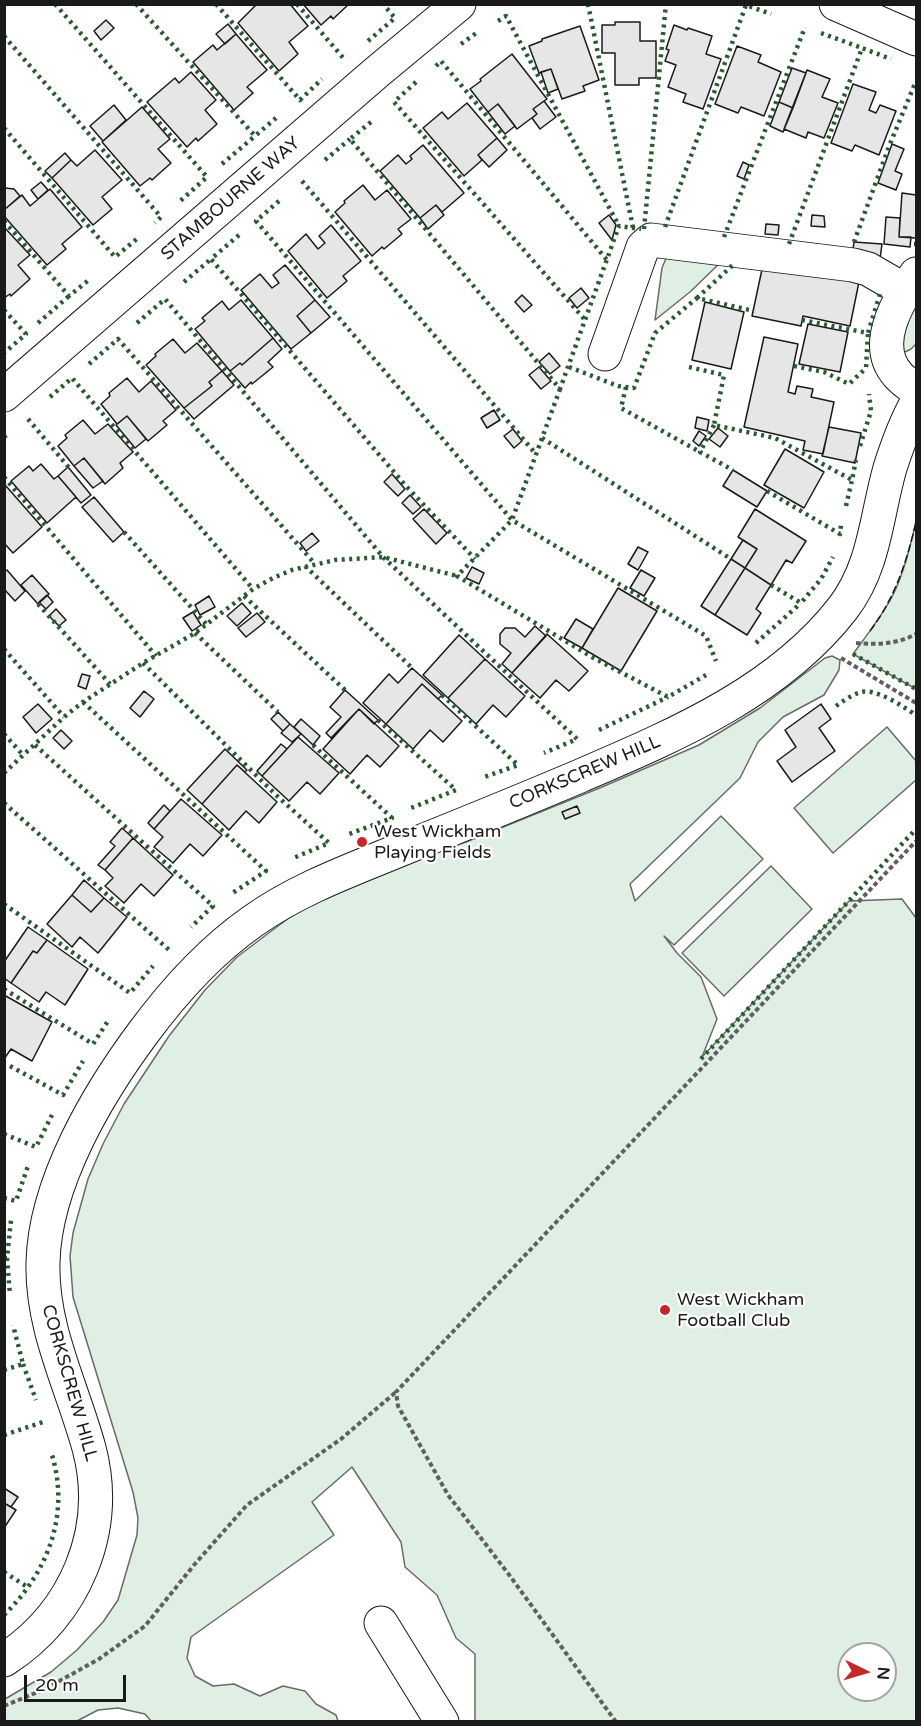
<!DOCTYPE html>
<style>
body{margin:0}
#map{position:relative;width:921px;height:1726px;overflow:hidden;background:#fff;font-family:"Varela Round",sans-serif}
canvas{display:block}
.frame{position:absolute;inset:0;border:6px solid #1a1a1a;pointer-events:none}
.north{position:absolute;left:837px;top:1642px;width:60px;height:60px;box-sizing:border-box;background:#fff;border:2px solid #a3a3a3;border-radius:50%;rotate:95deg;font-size:16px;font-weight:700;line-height:24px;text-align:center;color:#1a1a1a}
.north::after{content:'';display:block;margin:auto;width:21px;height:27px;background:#c62828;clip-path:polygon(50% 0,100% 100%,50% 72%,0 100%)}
.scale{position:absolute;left:24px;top:1675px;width:102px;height:27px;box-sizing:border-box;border:3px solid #1a1a1a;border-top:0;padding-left:8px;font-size:18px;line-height:21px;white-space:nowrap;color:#1a1a1a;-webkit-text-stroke:4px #fff;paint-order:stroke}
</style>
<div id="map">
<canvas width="921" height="1726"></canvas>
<div class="frame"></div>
<div class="north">N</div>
<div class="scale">20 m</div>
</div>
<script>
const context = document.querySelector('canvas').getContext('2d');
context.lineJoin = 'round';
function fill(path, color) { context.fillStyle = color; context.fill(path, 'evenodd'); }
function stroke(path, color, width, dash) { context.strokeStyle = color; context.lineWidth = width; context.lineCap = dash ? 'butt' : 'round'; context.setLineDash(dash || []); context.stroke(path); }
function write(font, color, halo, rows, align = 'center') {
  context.font = font + ' "Varela Round",sans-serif'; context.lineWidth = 4.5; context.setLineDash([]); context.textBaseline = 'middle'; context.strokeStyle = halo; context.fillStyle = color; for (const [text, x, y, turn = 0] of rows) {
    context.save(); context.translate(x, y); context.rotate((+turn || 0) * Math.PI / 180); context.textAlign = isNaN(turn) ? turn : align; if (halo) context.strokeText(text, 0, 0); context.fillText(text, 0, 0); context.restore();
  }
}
const green = new Path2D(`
 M667 256 723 260 690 292 655 320 662 268Z
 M916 306V344L911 349 901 354C901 337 905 319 916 306Z
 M916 522V689L853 654C867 635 881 617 892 597 904 573 910 547 916 522Z
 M832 656 840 660 839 670 824 695 783 717 758 742 740 778 630 884 635 901 721 816 763 859 674 945 664 936 677 953 701 977 717 1019 702 1057 849 901 902 899 916 918V1721H475V1654L456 1638 437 1595 405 1567 401 1542 352 1467 312 1502 334 1535 191 1637 187 1658 195 1676 213 1686 234 1684 260 1696 283 1686 305 1691 316 1704 336 1715 338 1721H151L145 1714 118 1708 98 1710 77 1721 5 1722V1699L51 1672 77 1650 103 1622 118 1600 137 1535 138 1518 133 1492 73 1297 70 1256 73 1233 88 1179 103 1144 124 1104 169 1036 205 990 237 957 270 932 297 912 359 877 466 842 602 787 699 745 760 708 825 658ZM849 1654H885V1690H849Z
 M887 727 916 761V780L833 853 794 808Z
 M771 866 812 909 724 996 682 953Z`);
const building = new Path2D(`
 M257 4H290L308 26 289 42 298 54 279 71 238 23Z
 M303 4H349L333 19 331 16 321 25Z
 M106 20 114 28 101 40 94 31Z
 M615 22H640V41H656V78H639V85H615V53H602V25H615Z
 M228 24 236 34 225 44 216 34Z
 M674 25 687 30 688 28 712 36 706 54 721 59 703 109 683 102 686 94 668 87 676 65 665 61 669 50 666 49Z
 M580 26 599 80 583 86 585 91 562 99 551 69 539 73 529 46 542 41V39Z
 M236 34 267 70 247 87 253 93 234 110 193 62 213 45 217 50Z
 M737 46 761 55 758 62 781 72 764 116 741 107 738 113 715 104Z
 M512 54 547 99 533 109 537 114 517 129 498 104 488 112 470 89 481 81 480 79Z
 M792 68 806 73 793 108 779 102Z
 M551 69 558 89 548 93 541 72Z
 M807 70 830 79 822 97 838 103 824 138 808 132 806 138 784 129Z
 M191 72 216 100 205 110 217 124 198 141 196 138 187 147 147 102 175 78 179 83Z
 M853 84 876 92 869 110 876 113 880 105 896 111 879 155 855 145 852 151 831 143Z
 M544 101 556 117 540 129 532 118 537 114 533 109Z
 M779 102 793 108 783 132 770 126Z
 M467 103 497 138 478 155 482 160 464 176 423 128 442 112 448 119Z
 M498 104 515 126 505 134 488 112Z
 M114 105 126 120 103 141 90 126Z
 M142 107 170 139 158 149 171 163 152 180 150 178 140 186 102 142Z
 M497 138 507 150 489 167 478 155Z
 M892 144 904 149 895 171 902 174 896 190 878 183Z
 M423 145 464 193 442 212 436 205 420 218 380 171 398 155 406 164 412 159 410 156Z
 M95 150 122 180 102 197 112 209 93 225 52 178 71 160 77 166Z
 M65 153 71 160 52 178 45 171Z
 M743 162 749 165 744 179 737 176Z
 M41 182 48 190 38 199 31 190Z
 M363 185 375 200 387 190 411 219 398 229 402 234 384 249 382 247 372 256 335 212 345 203 344 201Z
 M5 188 14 189 20 196 4 210Z
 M50 189 82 227 62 244 66 249 47 265 4 216V210L22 195 30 206Z
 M902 193 916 195V238L899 237Z
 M436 205 444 215 428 229 420 218Z
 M609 215 616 225 612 240 599 223Z
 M812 215 824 216 825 227 811 226Z
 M886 217 900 218 899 237H911L910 247 884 244Z
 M766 224 779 225 778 235 765 234Z
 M331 225 361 261 343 276 347 281 327 298 288 251 306 234 318 249 325 243 319 236Z
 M4 227 30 255 18 265 30 279 11 296 10 294 4 298Z
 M854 242 882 244 880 259 852 256Z
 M764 260 860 277 850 326 803 316 801 326 752 316Z
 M285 265 315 300 297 316 311 333 291 349 241 290 260 274 272 288 279 283 273 275Z
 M581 288 589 298 577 308 569 298Z
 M522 295 532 305 524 312 515 302Z
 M241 300 273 338 242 365 240 363 230 371 195 329 205 321 202 318 222 301 229 310Z
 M315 300 330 317 311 333 297 316Z
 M705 302 744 312 731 369 692 360Z
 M808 324 848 332 840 372 799 364Z
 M764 337 798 344 788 392 795 394 797 386 813 389 811 397 834 402 823 454 803 450 805 441 744 427Z
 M273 338 282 349 268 362 273 367 252 384 251 382 245 388 230 371 240 363 242 365Z
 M173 339 185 353 197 343 222 371 209 382 212 386 184 408 146 365 156 356 155 354Z
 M549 353 560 366 550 374 539 362Z
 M539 367 551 381 541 389 529 375Z
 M222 371 234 385 194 419 184 408 212 386 209 382Z
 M127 378 139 392 151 381 176 410 163 421 167 425 148 441 127 416 117 424 101 404 110 396 109 393Z
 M494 410 500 420 487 428 481 418Z
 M127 416 146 439 135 448 116 425Z
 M697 417 709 420 707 431 695 428Z
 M83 420 95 434 108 424 133 452 120 463 123 468 105 484 84 458 74 466 58 446 67 438 65 435Z
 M829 427 861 433 855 463 822 456Z
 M718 428 728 436 720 447 709 439Z
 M513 429 522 441 514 448 504 436Z
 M699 431 706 436 699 446 693 441Z
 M785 449 824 472 804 508 764 485Z
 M84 458 103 481 93 488 74 466Z
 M41 464 54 479 58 476 76 497 47 523 11 481 29 466 33 471Z
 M68 467 91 495 81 503 58 476Z
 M733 470 767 491 757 507 723 486Z
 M392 474 405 489 398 496 384 482Z
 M6 486 42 527 13 553 4 543V488Z
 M410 495 421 507 413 514 402 503Z
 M94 497 124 532 113 542 82 507Z
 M424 509 447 533 436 544 413 519Z
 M755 509 806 541 792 563 786 560 771 585 745 568 757 549 738 537Z
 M312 533 319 541 306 551 300 543Z
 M743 540 757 549 745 568 731 559Z
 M638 547 648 552 638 570 628 564Z
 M731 559 745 568 715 615 701 606Z
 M472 567 484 573 479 584 466 578Z
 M745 568 771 585 756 609 761 613 747 635 715 615Z
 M7 570 25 591 15 601 4 589V572Z
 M641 570 655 578 644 596 630 588Z
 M32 575 49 594 38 604 21 585Z
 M618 588 657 611 621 671 582 648Z
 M47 595 53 602 46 609 39 602Z
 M209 596 215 607 200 615 195 605Z
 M242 603 251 613 237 626 227 616Z
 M56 609 66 620 59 626 49 616Z
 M193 612 201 625 192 631 183 618Z
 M257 613 265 622 246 637 238 628Z
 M576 619 593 629 582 648 564 638Z
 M535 626 546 636 512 673 502 664 511 653 500 644V634L505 628H515L525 637Z
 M547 634 588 671 569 691 556 680 540 698 512 673Z
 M459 635 485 659 448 698 423 675Z
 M485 659 525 696 506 717 493 705 476 724 448 698Z
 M412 668 442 695 438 699 422 684 386 724 363 703 389 674 398 683Z
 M82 674 90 676 86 689 78 686Z
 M422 684 462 721 443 742 430 730 413 749 386 724Z
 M345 690 378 720 374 724 359 709 331 738 326 733 341 717 330 707Z
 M144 691 154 699 140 717 130 708Z
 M38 704 52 719 36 733 23 717Z
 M821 704 831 719 819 728 835 751 792 782 777 761 796 747 785 730Z
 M359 709 399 746 380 767 367 755 350 774 323 749Z
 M278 712 290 724 283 731 271 719Z
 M301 719 320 736 313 745 294 727Z
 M290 724 301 734 292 742 281 733Z
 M61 730 72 741 64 749 53 738Z
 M298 737 339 773 320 794 307 782 289 801 262 776Z
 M281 744 287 749 262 776 257 771Z
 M225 749 247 770 245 772 237 765 202 804 187 790Z
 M237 765 277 802 259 823 246 811 229 830 202 804Z
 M181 799 222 835 203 856 190 844 173 863 154 847 163 837 154 829Z
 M164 805 170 811 154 829 148 823Z
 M577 806 580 813 565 819 562 812Z
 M122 828 133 838 105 870 98 865 115 846 110 842Z
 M133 838 173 875 154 896 141 884 124 903 105 886 113 878 105 870Z
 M84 880 104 898 91 912 72 895Z
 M72 895 91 912 104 898 127 917 98 953 80 937 72 947 47 924Z
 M28 927 47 940 37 953 33 951 11 983 4 978V962Z
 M47 940 88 969 65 1005 46 992 39 1002 11 983 33 951 37 953Z
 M4 995 52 1022 32 1061 11 1049 4 1059Z
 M4 1488 18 1497 11 1507 4 1503Z
 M4 1503 16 1510 4 1528Z`);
const path = new Path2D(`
 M856 643C878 645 897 644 916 634
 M841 658 916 703
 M4 1706 45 1689 99 1659 145 1626 194 1565 247 1505 341 1439 396 1392
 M616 1722 510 1576 448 1495 398 1406 396 1392 916 841`);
const minor = new Path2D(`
 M836 4 916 39
 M916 274C898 301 871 345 898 375 903 381 910 385 916 390
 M605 354 643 247 651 240 853 265 868 269 906 291
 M4 395 377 72 459 4
 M381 1623 442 1722
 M4 1660C75 1614 111 1531 89 1448 72 1386 41 1328 43 1262 45 1183 97 1095 143 1033 174 991 210 951 253 921 298 889 351 870 402 849 462 825 521 801 580 776 675 735 778 692 843 608 875 566 876 517 890 468 897 446 905 424 916 404`);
const hedge = new Path2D(`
 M55 4 207 177 178 203
 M136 4 255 136 276 118
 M216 4 300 100 322 79
 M297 4 345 60
 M588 4 633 228
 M498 21 506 16 619 226
 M821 33 862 48
 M4 36 161 217 155 223
 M368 41 395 18 383 4
 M461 44 479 31
 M436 66 441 61 607 260
 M416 82 394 102 586 321
 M371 122 350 139 560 389 619 226 641 229
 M4 128 115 257 138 238
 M325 160 350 139
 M222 164 255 136
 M302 181 536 454
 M279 201 256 221 512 520 706 636 716 661
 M4 221 69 296 90 279
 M665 227 746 5 771 14
 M644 229 666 4
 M239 235 211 259 406 486 475 559
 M724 237 805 27
 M854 242 890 144 916 81
 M789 244 862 48 891 59
 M914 244H916
 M184 282 211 259
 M697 298 735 263
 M4 310 26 334 4 353
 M802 320 868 333 880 294
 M38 323 69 296
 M137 323 165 299 383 557 577 739 544 753
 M89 364 118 339 315 564
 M794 366 824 372 849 384 866 368 868 333
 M569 367 618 386 634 388 655 333 697 298 754 311
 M689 367 724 375 714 425 775 438 852 480 856 460
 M626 387 621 408 700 452
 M560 389 512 520 457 576 592 657 668 697 706 675
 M50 397 72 378 253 589
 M28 419 71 470
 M714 425 700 452 733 470
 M4 437 8 434
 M542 438 731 559
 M860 446 871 411 869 394
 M4 477 156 656
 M767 491 840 534 841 525
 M846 506 852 480
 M124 532 207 625
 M305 566 412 668
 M771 585 801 603 821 579 833 557
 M244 596 345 690
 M38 604 110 684
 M195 633 278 712
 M756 643 801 603
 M4 649 64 717
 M853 654 916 689
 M143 663 276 795 329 843 291 859
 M442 695 518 765 484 777
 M83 702 266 871 231 894
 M836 706C843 701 850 696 858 693 874 686 902 706 916 715
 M378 720 456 790 411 808
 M599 730 668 697
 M4 734 23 755
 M35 745 213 906 191 927
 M313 745 392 818 349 834
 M4 773 64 717 83 702 143 663 195 633 253 589 273 578 292 570 335 560 383 557 457 576
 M4 803 169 950
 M4 904 130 993 153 966
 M4 989 93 1044 108 1021
 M701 1059 916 829
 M10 1066 63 1095 83 1061
 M4 1134 36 1147 52 1115
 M4 1198 16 1201 29 1163
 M4 1258H7L11 1220
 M7 1258 10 1295
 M23 1364 36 1400
 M4 1370 23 1364 13 1325
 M4 1435 43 1422
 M4 1572 29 1588
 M4 1615C48 1572 70 1515 52 1455`);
const fence = new Path2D(`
 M870 631C895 598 907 561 916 522`);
const markers = [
 [362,842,6,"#c62828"],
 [665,1310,6,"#c62828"]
];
const streetNames = [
 ["STAMBOURNE WAY",231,199,-41],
 ["CORKSCREW HILL",585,773,-23],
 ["CORKSCREW HILL",69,1383,74]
];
const poiNames = [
 ["West Wickham",374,832],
 ["Playing Fields",374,853],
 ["West Wickham",677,1300],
 ["Football Club",677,1321]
];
fill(green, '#e0efe3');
stroke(green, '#6a6a6a', 1.5);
fill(building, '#e6e6e6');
stroke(building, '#1a1a1a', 1.5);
stroke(minor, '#1a1a1a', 35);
stroke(path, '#5f5f5f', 4, [4.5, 3]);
stroke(minor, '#fff', 33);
stroke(hedge, '#2b5a34', 4.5, [3, 4.5]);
stroke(fence, '#1a1a1a', 1.5, [8, 3]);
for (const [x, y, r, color] of markers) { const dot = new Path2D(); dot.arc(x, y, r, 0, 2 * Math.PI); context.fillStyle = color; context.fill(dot); stroke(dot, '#fff', 2); }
write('18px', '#1a1a1a', '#fff', streetNames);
write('18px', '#1a1a1a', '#fff', poiNames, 'left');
</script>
